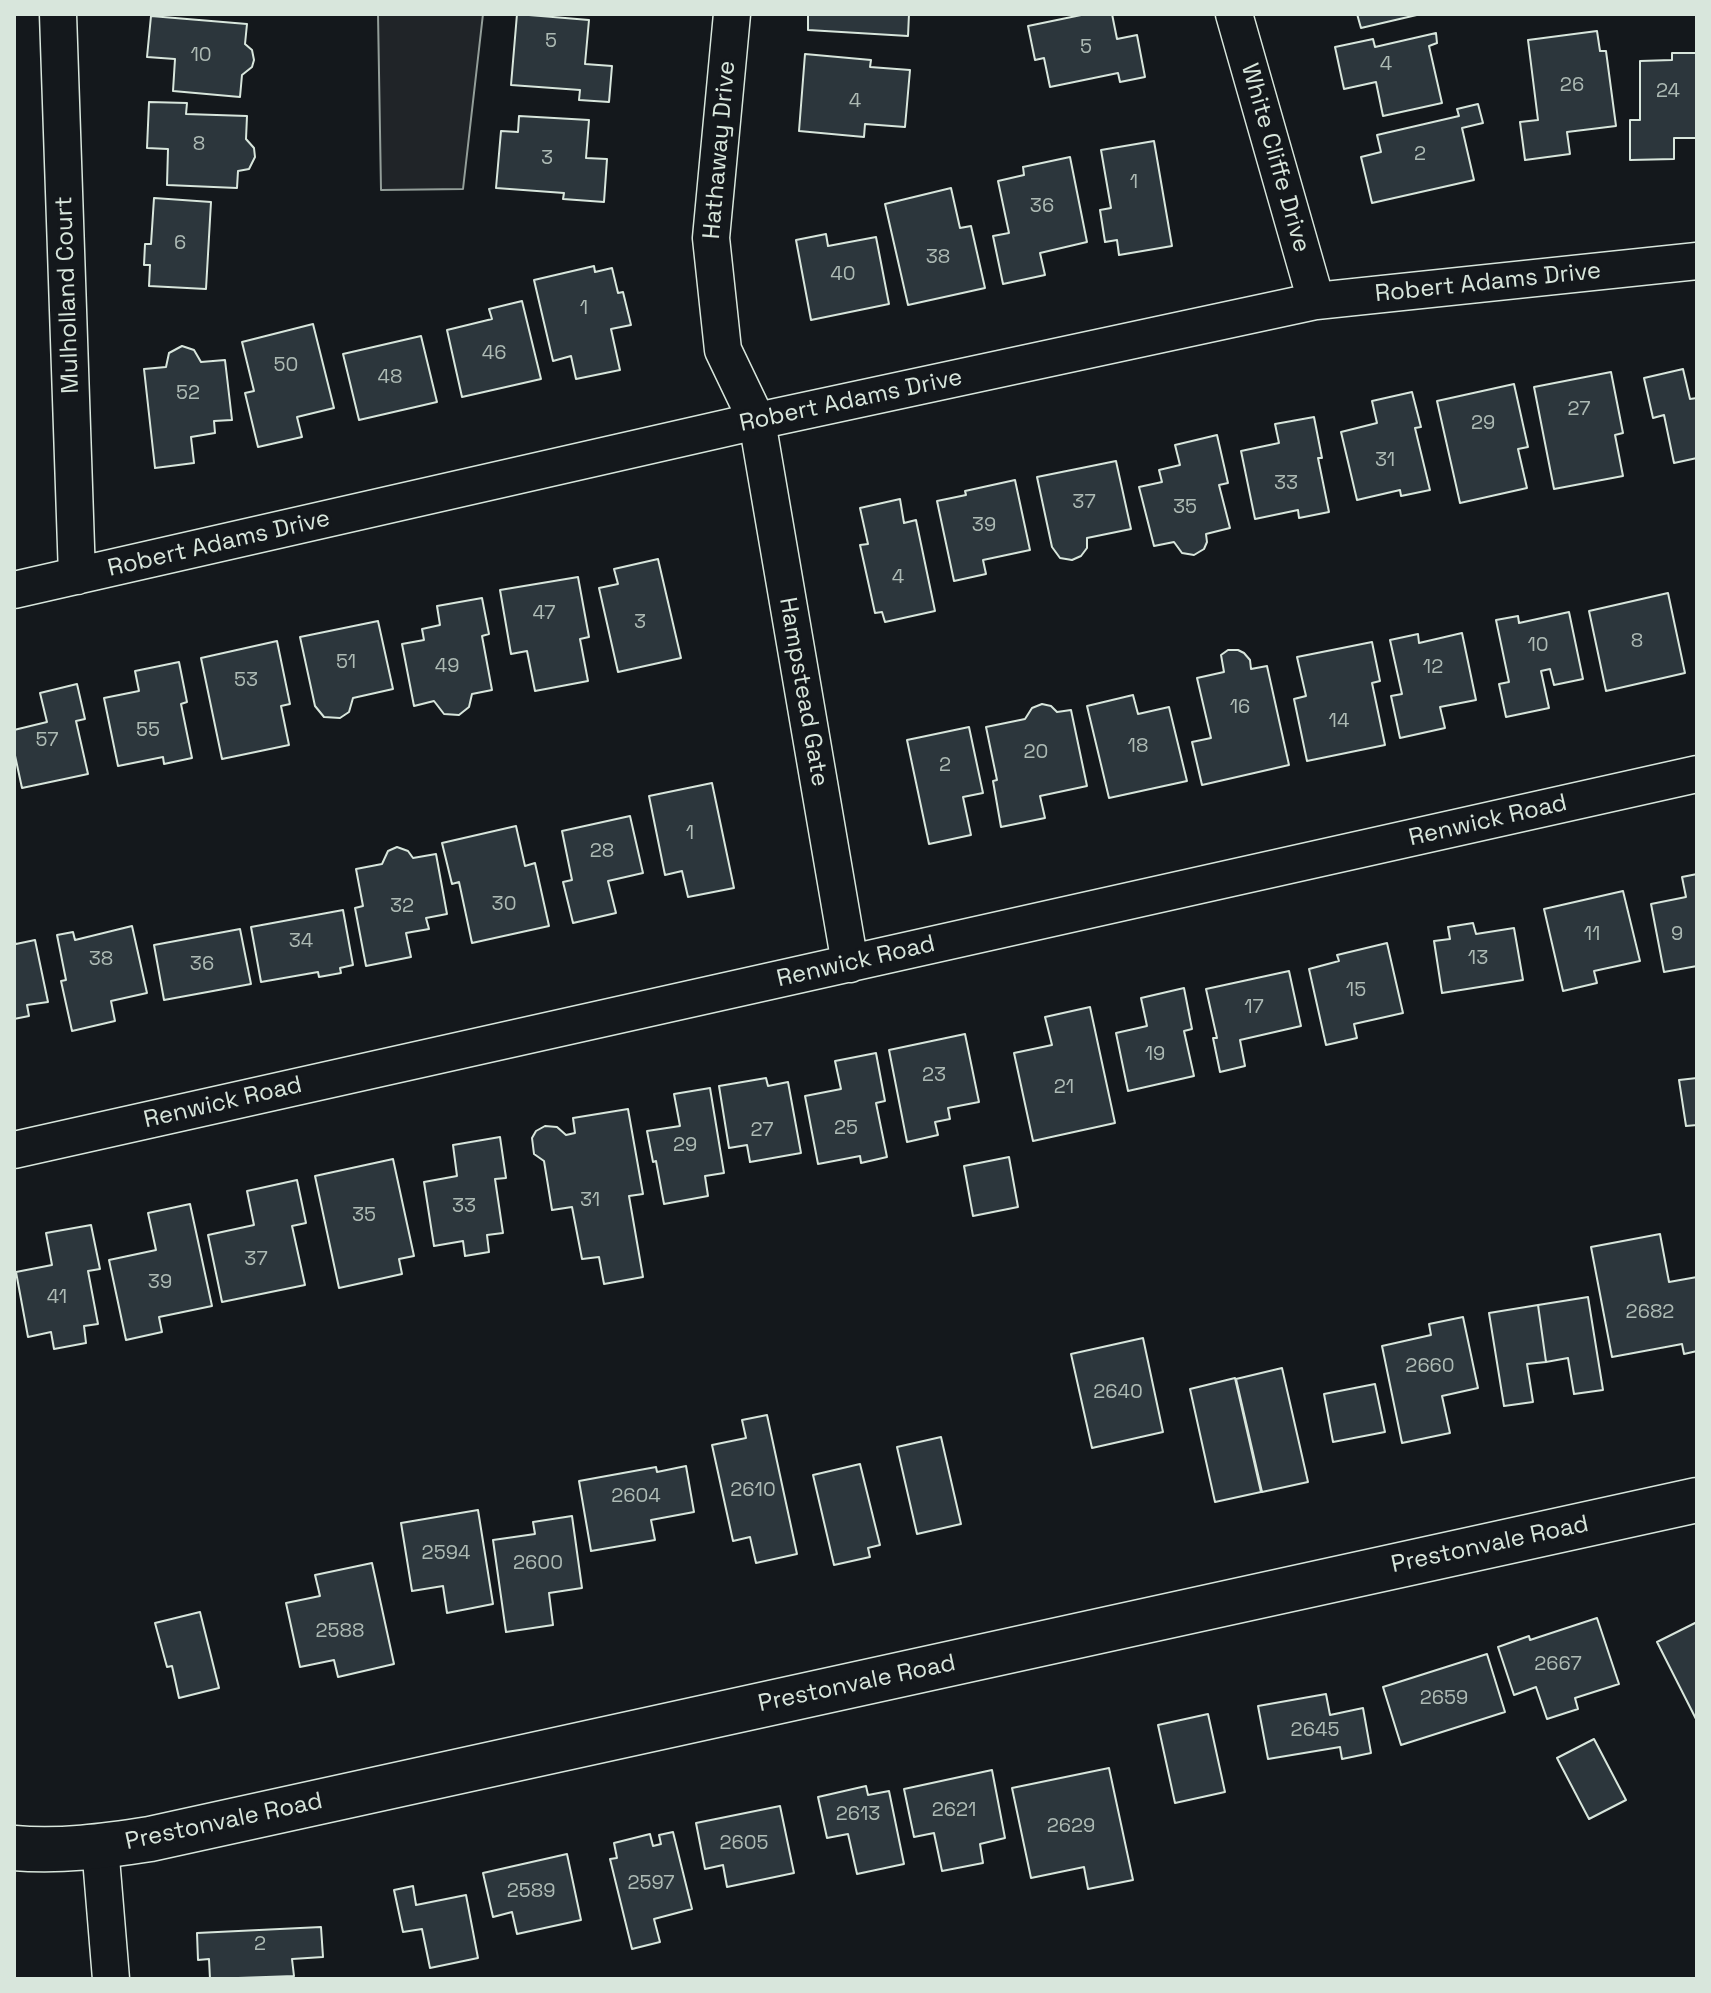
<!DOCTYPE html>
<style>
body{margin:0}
#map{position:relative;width:1711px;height:1993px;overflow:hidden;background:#14181c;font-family:"Space Grotesk",sans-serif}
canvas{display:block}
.frame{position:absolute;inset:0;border:16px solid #d8e6dc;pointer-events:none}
</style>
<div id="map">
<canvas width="1711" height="1993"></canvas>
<div class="frame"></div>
</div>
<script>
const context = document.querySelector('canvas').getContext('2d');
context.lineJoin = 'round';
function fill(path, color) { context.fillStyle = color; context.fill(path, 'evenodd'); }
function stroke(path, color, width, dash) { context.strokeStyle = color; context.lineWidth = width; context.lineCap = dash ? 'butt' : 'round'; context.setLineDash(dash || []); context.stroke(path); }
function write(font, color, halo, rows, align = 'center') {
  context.font = font + ' "Space Grotesk",sans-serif'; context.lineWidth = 6; context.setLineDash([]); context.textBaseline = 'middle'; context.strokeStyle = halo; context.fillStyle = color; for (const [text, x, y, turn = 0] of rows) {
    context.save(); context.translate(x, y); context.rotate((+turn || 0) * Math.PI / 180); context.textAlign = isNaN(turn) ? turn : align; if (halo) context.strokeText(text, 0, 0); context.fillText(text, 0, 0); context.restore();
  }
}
const green = new Path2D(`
 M378 14H483L463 189 381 190Z`);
const building = new Path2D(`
 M517 14 589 20 585 64 612 66 609 102 579 100 580 90 511 85Z
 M808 14H909L908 36 808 30Z
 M1086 14H1112L1117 39 1137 35 1145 77 1120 82 1118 73 1050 87 1044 58 1035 60 1028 26Z
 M1357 14H1421L1361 28Z
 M151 16 247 24 245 44 252 50 254 60 252 67 242 75 240 97 173 91 175 59 147 57Z
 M1597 31 1600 51H1606L1616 126 1567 132 1570 154 1525 160 1520 122 1538 120 1528 40Z
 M1436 33 1437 43 1429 46 1442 103 1383 116 1376 82 1344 89 1335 47 1373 39 1375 47Z
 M1672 53H1697V138H1674V159L1630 160V120H1640V61L1672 60Z
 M805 54 871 60 870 67 910 70 905 127 865 124 864 137 799 131Z
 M149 102 187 103 186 114 247 116 246 139 254 148 255 157 249 169 238 171 237 188 167 185 168 149 147 148Z
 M1478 104 1483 123 1462 128 1474 180 1372 203 1361 157 1381 152 1377 135 1459 116 1457 109Z
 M519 116 589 120 586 158 607 159 604 202 563 199 564 193 496 188 501 131 518 132Z
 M1154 141 1172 246 1119 255 1117 240 1105 242 1100 210 1111 208 1101 150Z
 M1070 157 1087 242 1040 253 1045 275 1003 284 993 236 1009 233 998 181 1024 175 1023 167Z
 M951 188 960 228 971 226 985 288 908 305 885 204Z
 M154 198 211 202 206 289 149 286 150 265H144L145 244H151Z
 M826 234 828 246 876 237 889 304 811 320 796 240Z
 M594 266 595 272 612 268 618 293 623 292 631 325 611 329 620 370 576 379 571 356 553 361 534 280Z
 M522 301 541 379 462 397 447 330 492 319 489 309Z
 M313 324 334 408 297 417 302 437 258 447 245 393 254 391 242 342Z
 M421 336 437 402 359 420 343 354Z
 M182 346 194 350 201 362 225 360 232 420 214 421 215 433 191 437 194 463 155 468 144 369 166 367 169 353Z
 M1683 369 1690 399 1697 398V458L1674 463 1664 415 1653 418 1644 378Z
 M1611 372 1623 433 1615 435 1623 476 1554 489 1534 387Z
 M1514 384 1528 447 1518 449 1527 488 1460 503 1437 401Z
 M1412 392 1421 427 1415 428 1430 490 1401 496 1400 490 1357 500 1341 432 1377 423 1372 401Z
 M1314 417 1322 458H1318L1329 512 1299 518 1298 510 1255 519 1241 451 1279 443 1275 424Z
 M1217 435 1228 483 1219 485 1230 528 1206 534 1207 542 1204 549 1194 555 1182 553 1174 542 1154 546 1139 487 1162 482 1159 470 1180 465 1175 445Z
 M1116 461 1131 529 1087 538V548L1081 556 1072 560 1060 558 1052 547 1037 477Z
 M1015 480 1030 550 983 560 986 574 954 581 937 501 966 495 965 491Z
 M900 499 904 523 916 520 935 611 885 622 882 612 875 613 860 545 868 544 860 508Z
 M658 559 681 658 618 672 599 588 618 584 614 569Z
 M578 577 589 637 580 639 588 681 535 691 527 651 511 654 500 590Z
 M1668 593 1685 673 1606 691 1589 611Z
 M482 598 489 634 482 636 492 690 472 694 469 707 459 715 444 714 434 701 414 706 402 644 424 640 422 629 440 625 437 606Z
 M1569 612 1583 679 1554 685 1550 669 1541 671 1549 708 1506 717 1499 684 1509 682 1496 620 1518 616 1519 623Z
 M378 621 393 689 353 698 349 712 340 718 324 717 315 706 300 637Z
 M1462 633 1476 700 1440 707 1445 728 1400 738 1391 696 1402 694 1390 640 1418 634 1419 643Z
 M277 641 290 704 281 706 289 745 222 759 201 658Z
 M1372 642 1380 681 1372 683 1385 745 1307 761 1294 699 1306 696 1297 657Z
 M1228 650H1238L1244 653 1250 660 1251 669 1267 666 1289 765 1202 785 1192 742 1211 738 1197 678 1224 672 1221 655Z
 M179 662 187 702 181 704 192 758 164 764 163 757 118 766 104 698 139 691 135 671Z
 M77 684 85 719 76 721 88 774 22 788 14 751V730L47 722 40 693Z
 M1133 695 1138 714 1169 707 1187 781 1109 798 1087 706Z
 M1042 704 1051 706 1057 712 1071 710 1087 786 1040 796 1045 818 1001 827 993 781 997 780 986 727 1025 719 1032 708Z
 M969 727 983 793 963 797 971 835 929 844 907 740Z
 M712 783 734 888 688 897 682 871 665 875 649 796Z
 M630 816 643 873 608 881 616 913 573 923 563 882 572 880 562 831Z
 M516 826 525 866 535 863 549 926 472 943 459 882 452 884 442 843Z
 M397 847 408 851 413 858 436 854 447 914 426 918 429 929 406 933 411 957 366 966 355 908 363 906 356 869 382 864 388 851Z
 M1697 874V966L1664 972 1651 904 1686 897 1682 877Z
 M1623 891 1640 961 1594 971 1597 983 1563 991 1544 909Z
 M343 910 353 965 340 968 341 973 319 977 318 972 261 982 251 927Z
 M1473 923 1476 934 1514 928 1523 980 1442 993 1434 941 1450 939 1448 927Z
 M132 926 147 993 111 1001 115 1021 72 1031 61 981 66 980 57 935 73 932 75 940Z
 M240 929 251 984 164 1000 154 945Z
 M35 940 48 1002 27 1005 29 1016 14 1019V941L16 944Z
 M1387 943 1403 1013 1354 1024 1357 1038 1326 1045 1309 969 1339 961 1337 955Z
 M1289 971 1301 1026 1240 1040 1245 1066 1220 1072 1213 1038H1217L1206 989Z
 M1184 988 1192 1029 1184 1031 1194 1076 1128 1091 1116 1033 1147 1026 1141 998Z
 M1090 1007 1115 1123 1033 1141 1014 1053 1052 1045 1045 1017Z
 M965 1034 979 1102 948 1108 950 1119 935 1122 938 1135 907 1142 889 1050Z
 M876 1053 885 1101 876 1103 887 1157 861 1163 860 1156 818 1164 805 1096 841 1089 835 1061Z
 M766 1078 768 1086 788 1082 801 1153 750 1162 747 1145 729 1148 719 1086Z
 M1697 1078V1125L1686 1126 1679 1080Z
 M710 1088 724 1173 705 1176 708 1196 664 1204 656 1161 653 1162 647 1131 680 1126 674 1094Z
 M628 1109 643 1194 629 1196 643 1277 604 1284 599 1257 582 1259 572 1207 552 1210 544 1161 534 1154 532 1138 536 1131 545 1126 557 1127 566 1135 575 1133 573 1118Z
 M500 1137 506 1178 495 1179 503 1233 487 1235 489 1252 465 1256 463 1241 434 1246 424 1182 457 1176 453 1145Z
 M1009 1157 1018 1207 973 1216 964 1166Z
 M393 1159 414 1256 399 1259 402 1274 339 1288 315 1176Z
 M297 1180 306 1223 292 1226 305 1285 222 1302 208 1235 254 1225 247 1191Z
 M190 1204 212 1306 159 1317 162 1332 126 1340 109 1260 156 1250 148 1213Z
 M91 1225 100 1269 88 1271 98 1324 84 1326 86 1343 54 1349 51 1332 28 1337 16 1272 52 1265 46 1233Z
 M1660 1234 1669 1282 1697 1277V1351L1684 1354 1682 1344 1612 1357 1591 1247Z
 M1588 1297 1603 1390 1574 1394 1568 1358 1546 1362 1538 1305Z
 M1538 1305 1546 1362 1527 1364 1533 1402 1504 1406 1489 1313Z
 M1463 1317 1478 1388 1442 1396 1450 1433 1402 1443 1382 1346 1431 1335 1429 1324Z
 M1143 1338 1163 1432 1092 1448 1071 1354Z
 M1282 1368 1308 1482 1262 1492 1236 1379Z
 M1235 1378 1261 1492 1215 1502 1190 1389Z
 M1375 1384 1385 1432 1333 1442 1324 1394Z
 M767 1415 797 1554 756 1563 750 1537 733 1541 712 1445 746 1438 742 1420Z
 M941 1437 961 1524 917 1534 897 1447Z
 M860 1464 880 1545 868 1548 870 1557 834 1565 813 1475Z
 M686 1466 694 1512 651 1520 655 1540 591 1551 579 1481 656 1467 657 1472Z
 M478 1510 493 1604 447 1613 443 1586 412 1591 401 1523Z
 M572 1516 582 1588 549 1593 553 1625 506 1632 493 1540 535 1534 533 1522Z
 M372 1563 394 1664 338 1677 334 1660 300 1667 286 1603 320 1596 315 1575Z
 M200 1612 219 1688 179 1698 172 1666 167 1667 155 1623Z
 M1597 1618 1619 1684 1575 1698 1578 1709 1547 1719 1536 1687 1514 1695 1498 1647 1529 1636 1530 1640Z
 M1697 1622V1721L1657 1642Z
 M1487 1654 1505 1712 1401 1745 1383 1687Z
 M1326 1694 1330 1715 1363 1708 1371 1753 1342 1759 1340 1747 1268 1759 1258 1706Z
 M1208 1714 1225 1792 1175 1803 1158 1725Z
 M1594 1739 1626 1800 1589 1819 1557 1758Z
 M1109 1768 1133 1880 1088 1889 1084 1867 1031 1878 1012 1788Z
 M992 1770 1005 1838 980 1844 983 1863 942 1871 934 1833 914 1837 904 1789Z
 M866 1786 868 1795 889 1791 904 1864 857 1874 848 1834 827 1838 818 1797Z
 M780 1806 794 1873 727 1887 723 1865 705 1869 696 1823Z
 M673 1832 692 1909 654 1919 660 1942 632 1949 610 1859 617 1858 614 1843 650 1834 653 1846 661 1844 659 1835Z
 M567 1854 581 1920 517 1934 512 1912 493 1917 483 1873Z
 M413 1886 416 1905 466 1895 478 1958 430 1968 422 1929 403 1932 394 1890Z
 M321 1927 323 1957 292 1959 294 1976 210 1979 209 1959 198 1960 197 1933Z`);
const street = new Path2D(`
 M58 14 77 576
 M732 14 711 238 723 350 757 421 850 964
 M1234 14 1316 301
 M14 590 757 421 1316 301 1697 261
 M14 1150 1697 774
 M100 1846 111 1979`);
const secondary = new Path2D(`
 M14 1848C60 1852 105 1846 150 1839L1697 1500`);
const numberNames = [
 ["5",551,42],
 ["5",1086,48],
 ["10",201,56],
 ["4",1386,65],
 ["26",1572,86],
 ["24",1668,92],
 ["4",855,102],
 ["8",199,145],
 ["2",1420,155],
 ["3",547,159],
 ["1",1134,183],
 ["36",1042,207],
 ["6",180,244],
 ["38",938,258],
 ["40",843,275],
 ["1",584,309],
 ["46",494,354],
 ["50",286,366],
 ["48",390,378],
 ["52",188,394],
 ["27",1579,410],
 ["29",1483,424],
 ["31",1385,461],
 ["33",1286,484],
 ["37",1084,503],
 ["35",1185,508],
 ["39",984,526],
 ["4",898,578],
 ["47",544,614],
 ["3",640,623],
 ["8",1637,642],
 ["10",1538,646],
 ["51",346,663],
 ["49",447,667],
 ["12",1433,668],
 ["53",246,681],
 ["16",1240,708],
 ["14",1339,722],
 ["55",148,731],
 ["57",47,741],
 ["18",1138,747],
 ["20",1036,753],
 ["2",945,766],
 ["1",690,834],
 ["28",602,852],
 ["30",504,905],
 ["32",402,907],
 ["11",1592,935],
 ["9",1677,935],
 ["34",301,942],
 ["13",1478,959],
 ["38",101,960],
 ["36",202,965],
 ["15",1356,991],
 ["17",1254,1008],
 ["19",1155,1055],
 ["23",934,1076],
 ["21",1064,1088],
 ["25",846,1129],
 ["27",762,1131],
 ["29",685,1146],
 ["31",590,1201],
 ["33",464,1207],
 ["35",364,1216],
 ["37",256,1260],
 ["39",160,1283],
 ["41",57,1298],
 ["2682",1650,1313],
 ["2660",1430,1367],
 ["2640",1118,1393],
 ["2610",753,1491],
 ["2604",636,1497],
 ["2594",446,1554],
 ["2600",538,1564],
 ["2588",340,1632],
 ["2667",1558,1665],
 ["2659",1444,1699],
 ["2645",1315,1731],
 ["2621",954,1811],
 ["2613",858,1815],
 ["2629",1071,1827],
 ["2605",744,1844],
 ["2597",651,1884],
 ["2589",531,1892],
 ["2",260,1945]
];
const streetNames = [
 ["Hathaway Drive",720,150,-85],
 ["White Cliffe Drive",1275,158,74],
 ["Robert Adams Drive",1488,283,-6],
 ["Mulholland Court",68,295,-92],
 ["Robert Adams Drive",851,401,-12],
 ["Robert Adams Drive",219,544,-13],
 ["Hampstead Gate",803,692,80],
 ["Renwick Road",1488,821,-13],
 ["Renwick Road",856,962,-13],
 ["Renwick Road",223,1103,-13],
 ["Prestonvale Road",1490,1545,-12],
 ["Prestonvale Road",857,1684,-12],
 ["Prestonvale Road",224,1822,-12]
];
fill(green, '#202428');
stroke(green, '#939e99', 2);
fill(building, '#2c363c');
stroke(building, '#d8e6dc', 2);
stroke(street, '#d8e6dc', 39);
stroke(secondary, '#d8e6dc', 47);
stroke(street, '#14181c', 36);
stroke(secondary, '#14181c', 44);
write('20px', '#adbab4', null, numberNames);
write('24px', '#d8e6dc', '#14181c', streetNames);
</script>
